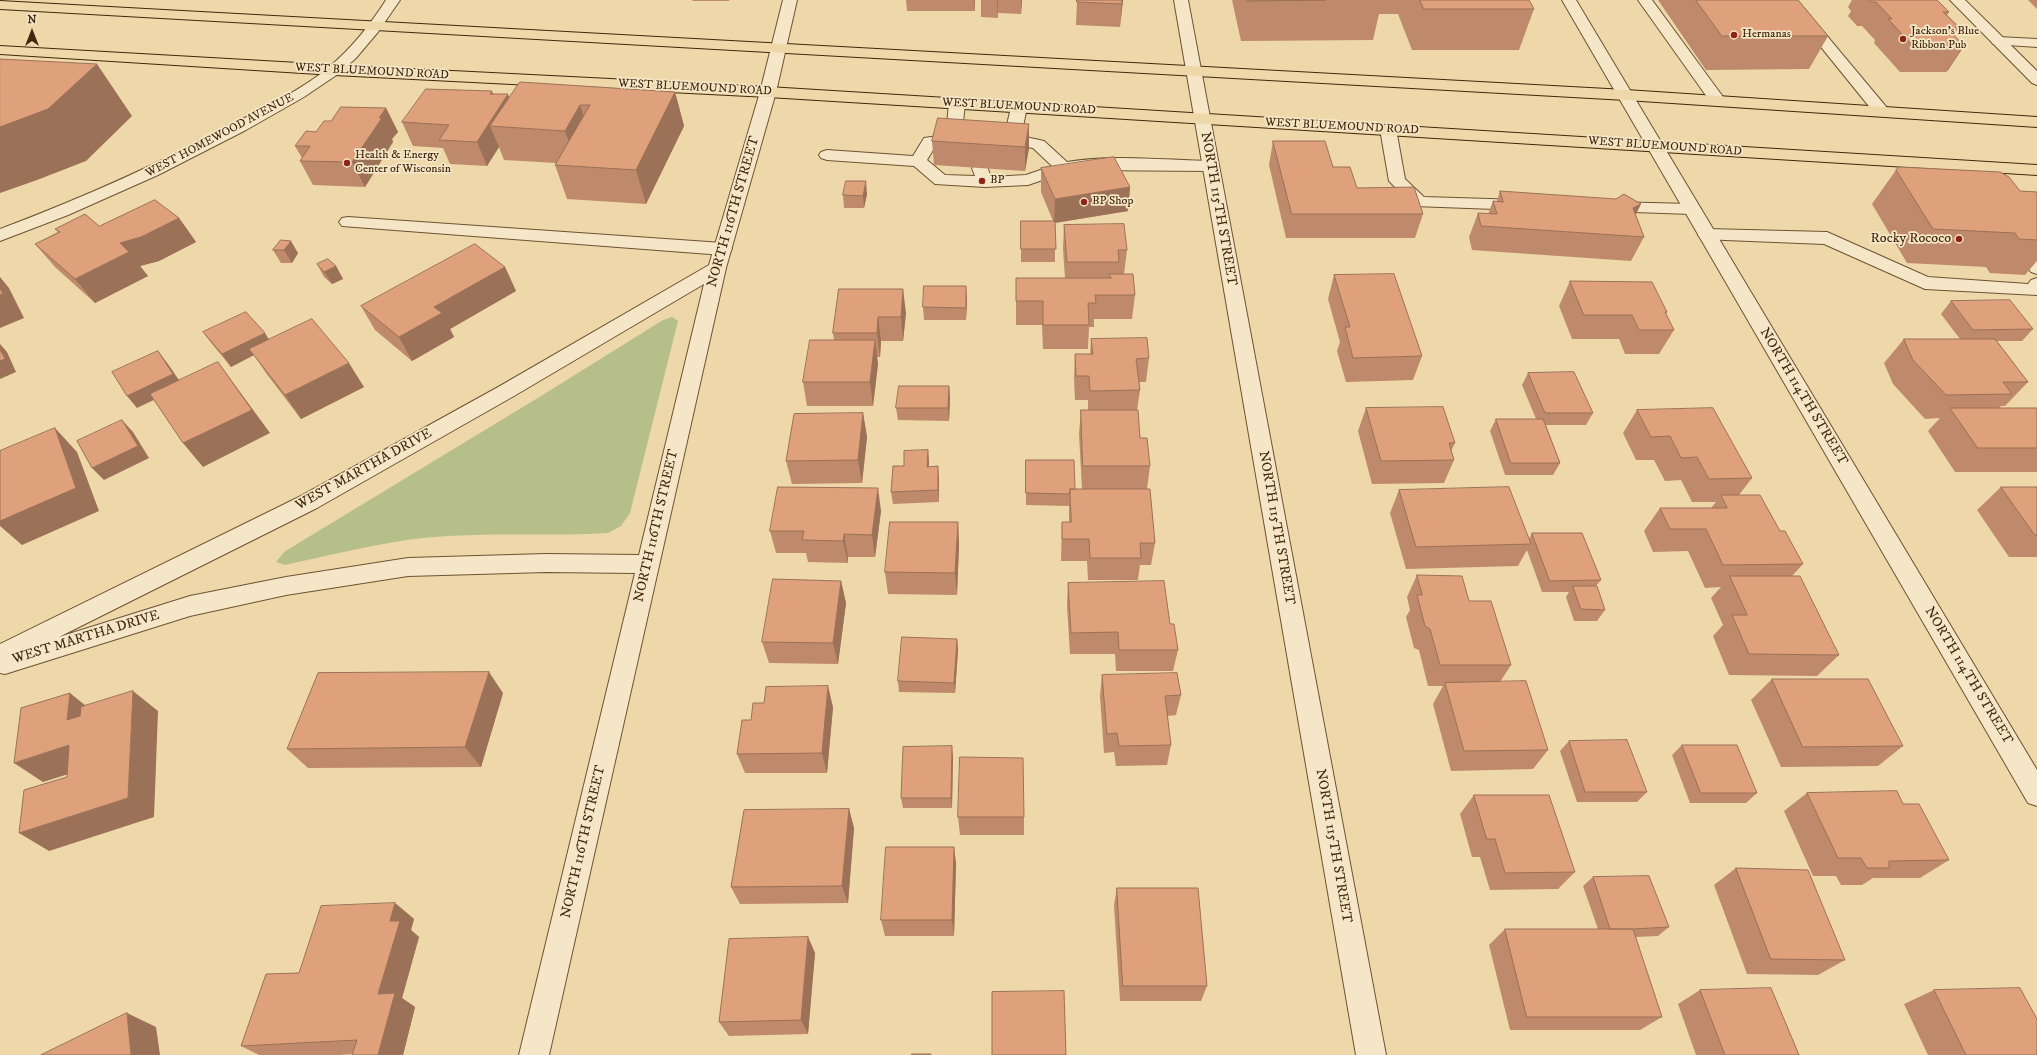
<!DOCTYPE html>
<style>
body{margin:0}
#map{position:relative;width:2037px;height:1055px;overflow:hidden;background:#eed8a9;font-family:"IM FELL DW Pica",serif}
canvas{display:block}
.north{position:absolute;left:12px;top:12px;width:40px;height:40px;-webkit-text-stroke:3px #f4e6c7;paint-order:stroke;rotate:0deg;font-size:11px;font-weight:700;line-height:16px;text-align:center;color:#42270c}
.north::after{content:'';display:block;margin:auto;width:14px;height:18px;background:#42270c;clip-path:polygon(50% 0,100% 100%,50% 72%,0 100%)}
</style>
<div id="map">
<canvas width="2037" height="1055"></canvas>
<div class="north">N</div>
</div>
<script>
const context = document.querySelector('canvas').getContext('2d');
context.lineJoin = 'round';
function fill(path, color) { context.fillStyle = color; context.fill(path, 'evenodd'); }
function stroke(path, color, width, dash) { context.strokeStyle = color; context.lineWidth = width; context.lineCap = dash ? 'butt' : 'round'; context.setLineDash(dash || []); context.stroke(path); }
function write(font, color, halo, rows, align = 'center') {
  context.font = font + ' "IM FELL DW Pica",serif'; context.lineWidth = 3.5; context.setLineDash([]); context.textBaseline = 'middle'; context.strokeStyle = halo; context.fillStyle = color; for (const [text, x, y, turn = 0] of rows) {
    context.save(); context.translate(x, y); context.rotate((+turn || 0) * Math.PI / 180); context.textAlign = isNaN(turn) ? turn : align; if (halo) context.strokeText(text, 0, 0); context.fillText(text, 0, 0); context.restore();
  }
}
const green = new Path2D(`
 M672 317 678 321 630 513 621 526 608 533C541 537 474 531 407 540 366 546 326 556 285 565L276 562 284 552 297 544 541 396 663 320Z`);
const service = new Path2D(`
 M1638 0H1652L1726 101 1724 104H1712Z
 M1783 0H1797L1888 109 1890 112 1888 115H1876Z
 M1998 37 2037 39V47L1993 44 1991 41 1993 38Z
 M957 98 963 100 965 103 962 133 968 135 970 138 968 141 936 145 927 160 945 175 975 176 972 168 974 164 980 163 986 164 991 177 1026 175 1052 166 1033 148 994 141 992 138 994 135 1005 134 1011 107 1013 104H1025L1027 107 1021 136 1044 141 1067 162C1113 154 1163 160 1210 161L1216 162 1218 166 1216 170 1210 171 1080 170 1066 172 1028 185 985 187 935 184 914 166 827 160 821 158 819 155 821 152 827 150 913 156 924 138 946 135 949 103 951 100Z
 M1388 124 1394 126 1396 129 1405 179 1424 197 1522 200 1528 201 1531 205 1528 209 1522 210 1414 206 1389 181 1380 129 1382 126Z
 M1610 202 1692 204 1698 205 1701 209 1698 213 1692 214 1604 211 1601 207 1604 203Z
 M348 217 723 243 729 245 732 249 729 253 723 255 342 226 339 222 342 218Z
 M1707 229 1827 232 1928 277 2028 284 2031 280 2037 278V295L1925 289 1824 244 1701 239 1698 235 1701 231Z
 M2026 246 2032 248 2037 255V274L2031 272 2017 252 2020 248Z`);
const minor = new Path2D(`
 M386 0H400L378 32 356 58 338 74 304 97 246 130 158 175 68 215 0 241V229C83 198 163 162 241 120 271 104 303 89 329 67 352 48 370 25 386 0Z
 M783 0H797L776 92 726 268 549 1055H519L635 573 546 572 408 576 286 595 190 616 5 674 0 673V644L301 496 500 386 709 265 760 92ZM704 284 639 555 546 554 408 558 286 577 190 596 59 637 317 508 514 396Z
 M1174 0H1188L1386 1055H1356Z
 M1562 0H1576L2037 770V806L2028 803Z
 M1950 0H1965L2037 71V85L2032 83Z`);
const primary = new Path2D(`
 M0 1 1626 90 2037 117V127L1626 100 0 9Z
 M0 46 334 65 768 87 2037 165V175L768 97 334 75 0 54Z`);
const wall = new Path2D(`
 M692 0H729V1H693Z
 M906 0H975V11H907Z
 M981 0H1022L1021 14 998 13V18L981 17Z
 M1077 0H1123L1120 27 1076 25Z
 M1232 0H1529L1534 9 1519 50H1412L1398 14H1379L1373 40 1241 41Z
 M1658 0H1798L1828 36 1809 69 1706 70Z
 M1852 0H1937L1949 12 1947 15 1959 27 1954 35 1964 46 1948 70 1946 72H1900L1874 43 1875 40 1862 26H1857L1848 16 1851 11 1848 7Z
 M2028 0H2037V9Z
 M675 92 684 126 646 204 567 199 555 165 556 163 504 160 499 147 487 166 450 164 443 148 413 146 402 122 493 94 509 98Z
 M386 108 398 132 392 139 393 142 365 187 313 185 300 161 302 158 295 146 331 121Z
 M938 118 1029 148 1025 171 934 165 932 141Z
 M1273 141 1333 167 1357 188 1423 214 1415 238H1286L1269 165Z
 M1041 168 1130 187 1128 211 1055 223V262H1021V221H1053L1041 192Z
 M1896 170 2020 191 2037 192V261L2025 275 1990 273 1986 267 1907 263 1872 204Z
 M1500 191 1641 204 1635 214 1644 237 1631 261 1472 250 1469 237 1478 213 1488 214 1493 201H1497Z
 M867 194 864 208H844L843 195Z
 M179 218 196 242 159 261 140 266 148 276 95 303 56 268 35 244 58 232 55 229 99 226Z
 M1064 225 1127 250 1124 274 1135 295 1132 319H1094V327H1089L1088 349H1043L1042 325H1016V278H1065L1063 249Z
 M281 240 298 253 292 263H281L273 250Z
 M317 264 336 266 343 279 332 284 324 277Z
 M505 267 516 291 450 329 454 337 412 361 375 330 361 306Z
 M1334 275 1422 356 1413 380 1346 382 1337 351 1340 342 1328 299Z
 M1570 281 1667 312 1666 314 1674 330 1659 354H1625L1619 339H1572L1559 306Z
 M839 289 906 313 903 341H881L880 357H877L878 364 873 406H807L803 382 834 340 833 333Z
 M967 299 966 320H924L923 307Z
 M1951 301 2033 329 2022 341H1997L2028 382 2005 406H2001L1999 408H2037V472H1955L1928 431 1940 418 1925 419 1893 384 1884 363 1904 339H1960L1941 314Z
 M203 332 269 340 364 387 301 419 266 373 254 355 231 367 212 344Z
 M1091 339 1149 358 1146 382H1139L1140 390 1137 410 1140 438 1150 466 1147 489 1155 543 1151 565H1140L1138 580H1088L1087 561H1061L1062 522H1069V506L1026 505V460L1075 489H1082L1079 434 1081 410H1088V400H1075L1074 378 1075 354H1090Z
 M1528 373 1593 413 1586 425H1546L1560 463 1553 475H1505L1490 431 1496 419H1536L1522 385Z
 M949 386 950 399 949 421 898 420 896 408Z
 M1366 408 1455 443 1451 451 1454 460 1444 483 1372 484 1358 431Z
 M1637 410 1752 478 1739 495 1780 531 1803 564 1792 576 1839 655 1817 676 1729 675 1713 636 1723 625 1711 598 1721 587 1705 588 1688 551 1653 552 1644 531 1660 508H1711L1716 502H1692L1681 480 1665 481 1654 460H1636L1623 433Z
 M863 413 867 437 862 483 792 484 786 461Z
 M928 450 929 467 939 478V502L893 504 891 492 904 466Z
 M2001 487H2037V557H2009L1977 510Z
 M1399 490 1529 539 1532 533 1601 580 1596 586 1605 610 1597 621H1574L1566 597 1569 592H1542L1527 550 1518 566 1406 569 1390 513Z
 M881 511 875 557H848V563L808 562 806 553H776L770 531Z
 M958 522 959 545 957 595 888 594 885 572Z
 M1417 575 1469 601 1511 665 1500 682 1548 750 1533 769 1451 771 1433 704 1443 686H1428L1419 650 1414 648 1406 617 1410 610 1407 597Z
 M841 581 846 603 838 664 769 663 762 642Z
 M1068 583 1170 624 1178 650 1173 671H1116L1115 654H1070L1067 605Z
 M957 639 958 650 955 693 899 692 898 681Z
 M1102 675 1181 695 1176 715 1167 716 1171 745 1167 765 1116 766 1114 752 1104 753 1100 696Z
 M1772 679 1903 746 1878 766 1781 767 1751 700Z
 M503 693 481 767 308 768 287 749Z
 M833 707 827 773H745L737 754 751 720Z
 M1569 741 1647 792 1637 802H1577L1560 751Z
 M1682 745 1757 793 1746 803H1690L1672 755Z
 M953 757 952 808H903L901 798Z
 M1807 793 1903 804 1949 860 1920 878H1873L1862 885H1841L1836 876H1813L1784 811Z
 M1474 795 1575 872 1558 889 1490 890 1480 857H1472L1460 814Z
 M849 809 854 828 848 903 740 904 731 887Z
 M958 817H1024V835H960Z
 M954 847 956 864 954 936H885L881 920Z
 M1736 868 1845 960 1818 975 1747 974 1714 885Z
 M1593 877 1669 927 1658 936 1635 937 1662 1017 1640 1030H1510L1489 945 1505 929H1598L1583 886Z
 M1117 888 1207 986 1201 1001H1120L1114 905Z
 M395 903 414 919 411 930 419 937 402 998 415 1007 403 1055 353 1054 339 1055H259L241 1046 299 973Z
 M808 937 815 953 808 1034 729 1036 719 1022Z
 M1700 990 1799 1055H1696L1678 1004Z
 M1934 990 2037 1055H1928L1904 1004Z`);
const shadedWall = new Path2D(`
 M974 0H975V11Z
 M997 0H998V18Z
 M1021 0H1022L1021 14Z
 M1122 0H1123L1120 27Z
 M1964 46 1948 70 1946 72 1962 48Z
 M97 64 132 116 86 161 37 180 0 193V127Z
 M492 91 499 108 508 94 517 118 490 126 499 147 487 166 477 142 490 94Z
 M675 92 684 126 646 204 636 170Z
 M580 105 591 138 577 165 565 131Z
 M386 108 398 132 392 139 393 142 365 187 352 162 379 118Z
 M1029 124V148L1025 171V147Z
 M866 181 867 194 864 208 863 196Z
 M1130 187 1128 211 1054 223 1055 199Z
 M1641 204 1629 228 1633 208Z
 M179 218 196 242 159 261 140 266 148 276 95 303 75 279 120 243Z
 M291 241 298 253 292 263 284 250Z
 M336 266 343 279 332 284 324 272Z
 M505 267 516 291 450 329 454 337 412 361 399 337 434 307Z
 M0 277 9 288 24 318 0 328Z
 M966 286 967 299 966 320Z
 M903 289 906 313 903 341 901 317Z
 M878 317 881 341 880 357 877 333Z
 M265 333 273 346 249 349 254 355 231 367 222 354Z
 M875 340 878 364 873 406 870 382Z
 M0 344 7 352 16 372 0 379Z
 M158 351 168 364 183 386 137 408 127 396Z
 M218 362 270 433 203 467 183 443Z
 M349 363 364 387 301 419 285 395Z
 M949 386 950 399 949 421 948 408Z
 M863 413 867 437 862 483 858 460Z
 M122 420 133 432 149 458 104 480 92 468Z
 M55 428 77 452 99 511 22 545 0 526V521Z
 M928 450 929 462 928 479 927 467Z
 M938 466 939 478V502L938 490Z
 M878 488 881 511 875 557 872 535Z
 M958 522 959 545 957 595 955 573Z
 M844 534 848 557V563L843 541Z
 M841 581 846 603 838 664 833 643Z
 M957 639 958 650 955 693 954 683Z
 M489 672 503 693 481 767 465 747Z
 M828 686 833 707 827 773 822 753Z
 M133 691 158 711 154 817 49 851 19 833 128 798Z
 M70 693 96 714 67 720Z
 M69 745 97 765 43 782 14 763Z
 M952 746 953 757 952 808 951 798Z
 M849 809 854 828 848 903 842 886Z
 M954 847 956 864 954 936 952 920Z
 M395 903 414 919 411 930 419 937 402 998 415 1007 403 1055H378V994L390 921Z
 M808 937 815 953 808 1034 801 1020Z
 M127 1013 156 1027 160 1055H131Z`);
const building = new Path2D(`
 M1077 0H1122V4L1077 2Z
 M1247 0H1326L1248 1Z
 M1420 0H1529L1534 9H1424Z
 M1696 0H1798L1828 36H1722Z
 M1869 0H1937L1949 12H1943L1959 27H1955L1950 31 1964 46 1962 48H1915L1888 19H1892L1876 2H1871Z
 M0 59 97 64 48 109 0 127Z
 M520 82 675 92 636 170 555 165 590 105H580L565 131 490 126Z
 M426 89 492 91 490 94H508L477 142 439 140 449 125 402 122Z
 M341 107 386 108 379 118H382L352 162 300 161 310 146H295L306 131 316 132 324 121H331Z
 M938 118 1029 124 1025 147 932 141Z
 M1273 141H1325L1333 167H1350L1357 188 1414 187 1423 214H1292Z
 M1114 157 1130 187 1055 199 1041 168Z
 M1900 167 2000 172 2009 177 2020 191 2037 192V240L2019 239 2015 233 1933 229 1896 170Z
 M846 181H866L863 196 843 195Z
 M1500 191 1616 199 1624 194 1641 204 1633 208 1644 237 1481 226 1478 213 1497 214 1493 201 1503 202Z
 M155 200 179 218 141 237 120 243 129 252 75 279 35 244 60 232 55 229 85 214 99 226Z
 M1021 221H1055L1056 249H1021Z
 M1124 224 1127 250H1118L1119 262H1067L1064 225Z
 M281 240 291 241 284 250H273Z
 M475 244 505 267 434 307 442 313 399 337 361 306Z
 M328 259 336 266 324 272 317 264Z
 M1109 274H1133L1135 295H1095L1096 303H1088L1089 325H1043V301H1016V278H1111Z
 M1394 274 1422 356 1353 358 1345 327H1350L1334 275Z
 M1570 281 1652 282 1667 312H1665L1674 330H1639L1632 315H1584Z
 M924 286H966V308L923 307Z
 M0 288 3 294 0 295Z
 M839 289H903L901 317H878L877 333H833Z
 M2010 300 2033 329 1973 330 1951 301Z
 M246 312 265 333 222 354 203 332Z
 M312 319 349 363 285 395 249 349Z
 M1147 338 1149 358 1136 359 1140 390 1090 391 1089 376H1076L1075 354H1093L1091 339Z
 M1904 339H1995L2028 382H2003L2012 394 1946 395 1913 360Z
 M810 340H875L870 382H803Z
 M0 349 5 359 0 361Z
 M158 351 173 374 127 396 112 372Z
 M218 362 252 410 183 443 150 394Z
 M1574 372 1593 413H1545L1528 373Z
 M899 386H949L948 408H896Z
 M1443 407 1455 443H1449L1454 460 1381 461 1366 408Z
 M1713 408 1752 478 1709 479 1697 457 1681 458 1670 436 1651 437 1637 410Z
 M1950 408H2037V448H1978Z
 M1081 410H1138L1140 438H1147L1150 466H1083Z
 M863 413 858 460 786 461 794 414Z
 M1496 419H1543L1560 463H1511Z
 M122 420 138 446 92 468 77 441Z
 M55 428 76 488 0 521V451Z
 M928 450 927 467 938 466V490L891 492 893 466H904V451Z
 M1026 460H1074L1075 489H1070V494L1026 493Z
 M778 487 878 488 872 535 844 534 843 541 802 540 804 531H770Z
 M1509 487 1531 544 1416 547 1399 490Z
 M2001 487H2037V535H2035Z
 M1070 489H1150L1155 543H1140L1141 558H1090L1089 539H1062V522H1071Z
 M1721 495H1760L1780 531H1785L1803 564 1723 565 1706 529H1670L1660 508H1727Z
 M890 522H958L955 573 885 572Z
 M1532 533H1582L1601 580 1550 581Z
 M1417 575 1462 576 1469 601H1491L1511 665H1440L1430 629 1425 626 1417 595H1422Z
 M1730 576H1800L1839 655 1749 654 1732 615H1747Z
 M773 579 841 581 833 643 762 642Z
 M1164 581 1170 624H1174L1178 650H1119L1118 632 1071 633 1068 583Z
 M1573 586H1597L1605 610 1581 609Z
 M902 637 957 639 954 683 898 681Z
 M489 672 465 747 287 749 318 673Z
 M1177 673 1181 695 1165 696 1171 745 1119 746 1117 733 1107 734 1102 675Z
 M1772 679H1868L1903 746 1803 747Z
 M1526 681 1548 750 1464 751 1445 683Z
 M828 686 822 753 737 754 742 720H751L753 703H764L766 687Z
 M133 691 128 798 19 833 24 790 67 777 69 745 14 763 21 708 70 693 67 720 80 716 81 707Z
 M1627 740 1647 792H1585L1569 741Z
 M1682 745H1737L1757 793H1701Z
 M952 746 951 798H901L903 747Z
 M960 757 1023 758 1024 817H958Z
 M1897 791 1903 804H1919L1949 860 1889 861V868H1867L1861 858H1838L1807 793Z
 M1474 795H1549L1575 872 1505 873 1495 839H1487Z
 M849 809 842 886 731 887 744 810Z
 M886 847H954L952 920H881Z
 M1736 868 1808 870 1845 960 1771 959Z
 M1649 876 1669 927 1633 929H1610L1593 877Z
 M1117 888H1198L1207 986H1123Z
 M395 903 390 921H400L378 994 395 993 378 1055H352L357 1040 241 1046 266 974 299 973 321 906Z
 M1505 929H1633L1662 1017H1527Z
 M808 937 801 1020 719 1022 729 939Z
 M1771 988 1799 1055H1725L1700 990Z
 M2020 988 2037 1019V1055H1966L1934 990Z
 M1064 991 1066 1055H992V992Z
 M127 1013 131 1055H41Z
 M912 1054H931V1055H912Z`);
const markers = [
 [1734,35,4,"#8f2418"],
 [1903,39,4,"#8f2418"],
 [347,163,4,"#8f2418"],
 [982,181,4,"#8f2418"],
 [1084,202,4,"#8f2418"],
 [1959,239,4,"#8f2418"]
];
const farPoinames = [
 ["Jackson's Blue",1911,32],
 ["Ribbon Pub",1911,46],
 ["Hermanas",1742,35],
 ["Health & Energy",355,156],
 ["Center of Wisconsin",355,170],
 ["BP",990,181],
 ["BP Shop",1092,202]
];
const farStreetnames = [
 ["WEST BLUEMOUND ROAD",372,72,3],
 ["WEST BLUEMOUND ROAD",695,88,3],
 ["WEST BLUEMOUND ROAD",1019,107,3],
 ["WEST BLUEMOUND ROAD",1342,127,3],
 ["WEST HOMEWOOD AVENUE",220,136,-28],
 ["WEST BLUEMOUND ROAD",1665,147,4]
];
const streetNames = [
 ["NORTH 115TH STREET",1218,209,80],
 ["NORTH 116TH STREET",734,212,-74],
 ["NORTH 114TH STREET",1803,397,59],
 ["WEST MARTHA DRIVE",364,470,-29],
 ["NORTH 116TH STREET",657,526,-77],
 ["NORTH 115TH STREET",1276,528,80],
 ["WEST MARTHA DRIVE",86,638,-17],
 ["NORTH 114TH STREET",1968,676,59],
 ["NORTH 116TH STREET",584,842,-77],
 ["NORTH 115TH STREET",1333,846,80]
];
const poiNames = [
 ["Rocky Rococo",1951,239]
];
fill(green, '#b6bf8a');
stroke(service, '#6d5333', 2);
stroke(minor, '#6d5333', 2);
stroke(primary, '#42270c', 2);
fill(service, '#f4e6c7');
fill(minor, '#f4e6c7');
fill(primary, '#eed8a9');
fill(wall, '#bf8a6b');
fill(shadedWall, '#9b7157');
fill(building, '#dea17c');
stroke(building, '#9b7157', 1);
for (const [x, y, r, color] of markers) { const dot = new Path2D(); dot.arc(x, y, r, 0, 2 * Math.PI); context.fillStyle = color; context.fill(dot); stroke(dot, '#f4e6c7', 1.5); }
write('12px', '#42270c', '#f4e6c7', farPoinames, 'left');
write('12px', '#42270c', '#f4e6c7', farStreetnames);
write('14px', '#42270c', '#f4e6c7', streetNames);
write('14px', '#42270c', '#f4e6c7', poiNames, 'right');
</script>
